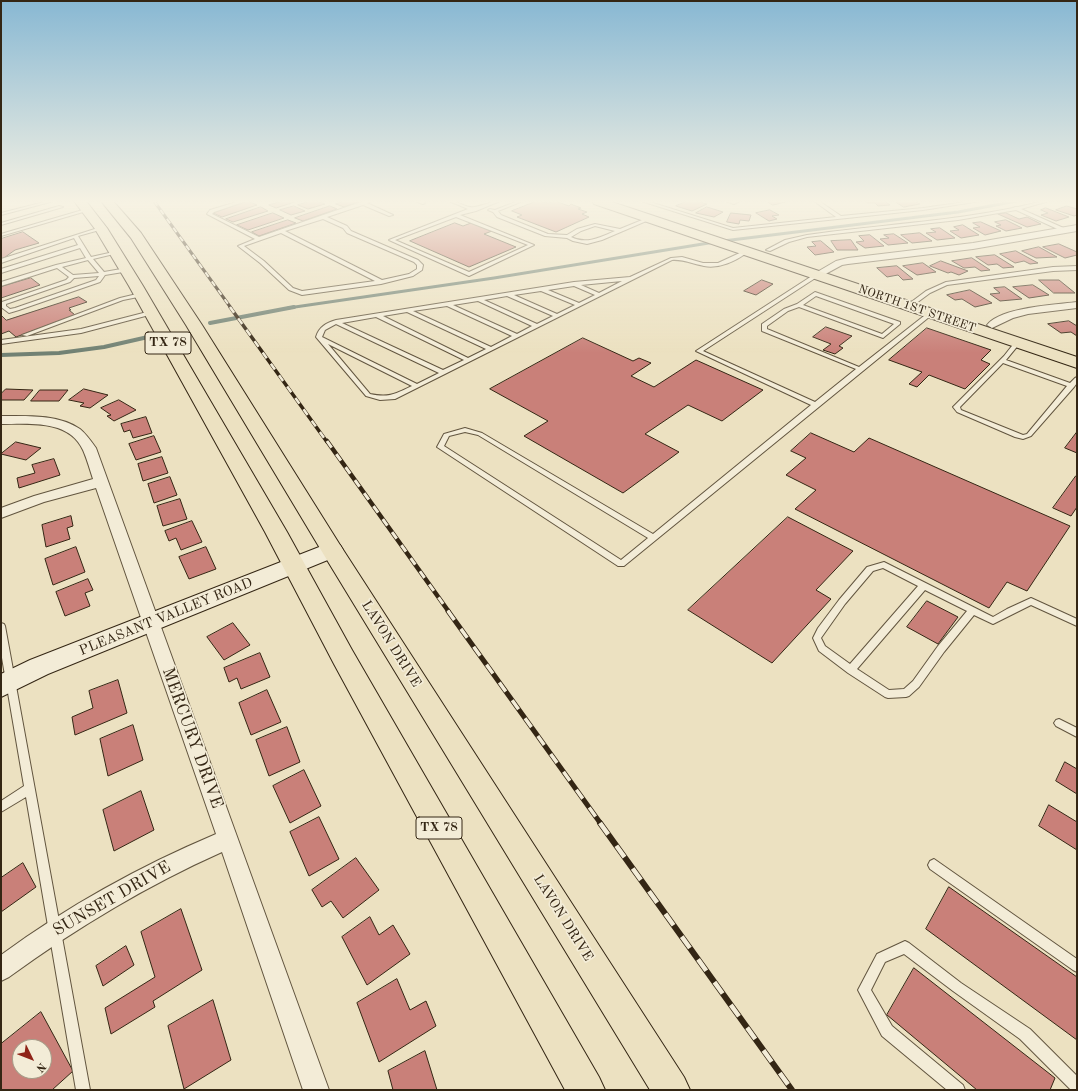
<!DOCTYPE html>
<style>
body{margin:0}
#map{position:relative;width:1078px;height:1091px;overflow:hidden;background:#ece1c1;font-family:"Old Standard TT",serif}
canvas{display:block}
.frame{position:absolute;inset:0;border:2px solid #342614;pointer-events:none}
.north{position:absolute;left:12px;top:1039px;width:40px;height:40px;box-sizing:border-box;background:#f3ecd7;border:1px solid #a79d89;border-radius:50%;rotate:133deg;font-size:11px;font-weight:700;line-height:16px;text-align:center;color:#342614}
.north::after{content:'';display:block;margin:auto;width:14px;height:18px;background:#8f2418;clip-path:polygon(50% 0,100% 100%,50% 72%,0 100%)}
</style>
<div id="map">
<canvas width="1078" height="1091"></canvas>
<div class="frame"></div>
<div class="north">N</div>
</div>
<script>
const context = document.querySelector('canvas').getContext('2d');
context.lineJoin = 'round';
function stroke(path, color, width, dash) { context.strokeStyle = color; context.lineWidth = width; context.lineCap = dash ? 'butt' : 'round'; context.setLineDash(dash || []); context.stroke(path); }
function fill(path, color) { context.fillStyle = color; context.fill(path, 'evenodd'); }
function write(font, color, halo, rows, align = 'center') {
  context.font = font + ' "Old Standard TT",serif'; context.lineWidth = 3.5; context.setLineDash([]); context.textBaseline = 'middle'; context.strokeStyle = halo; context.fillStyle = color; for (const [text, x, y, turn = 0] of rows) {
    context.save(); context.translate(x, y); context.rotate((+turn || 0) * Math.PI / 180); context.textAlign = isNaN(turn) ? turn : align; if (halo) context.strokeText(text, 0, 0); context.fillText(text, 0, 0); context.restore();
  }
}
const streamFar1 = new Path2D(`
 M723 241 958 212 1017 201
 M288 308 494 278 715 242`);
const stream = new Path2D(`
 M210 323 294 307
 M1 355 59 353 104 347 148 337`);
const building = new Path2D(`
 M248 201 257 205 222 217 213 213Z
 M283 201H298L276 208 269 205Z
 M310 201H317L325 204 308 209 298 205Z
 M345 201H361L344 207 336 204Z
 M537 201 548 203 555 201 569 206 571 204 581 208 578 209 587 212 582 214 589 217 556 232 517 217 522 215 512 211Z
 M687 201H697L707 204 692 211 676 206Z
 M766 201H785L786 202 773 205Z
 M866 201H885L890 205 878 206 875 203H868Z
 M894 201H914L920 204 904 207Z
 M294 206 305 211 291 215 280 210Z
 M330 206 337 209 303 221 295 218Z
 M1067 206 1077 209V215L1074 216 1056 210Z
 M261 207 268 211 233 222 226 219Z
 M707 207 723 212 714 217 696 213Z
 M1046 208 1069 217 1056 221 1041 215 1048 213 1041 210Z
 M770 210 779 215 772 216 777 219 769 221 756 213Z
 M273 213 284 218 248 230 237 225Z
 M731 213 751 215 749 221 740 220 739 224 727 222Z
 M1006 213 1019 219 1027 217 1041 224 1027 227 998 214Z
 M288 220 296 223 259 236 252 232Z
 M1006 220 1022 228 1006 231 996 226 1001 225 995 222Z
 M981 222 1001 231 985 235 973 228 980 227 973 223Z
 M455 223 463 226 471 223 492 231 484 234 516 247 469 267 410 241Z
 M963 225 979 235 961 238 950 231 959 230 954 227Z
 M940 228 955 238 937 240 926 233 936 232 931 229Z
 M23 232 39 243 15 250 1 260V239Z
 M920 233 932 241 912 243 901 235Z
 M894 234 908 243 888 245 880 239 889 238 884 235Z
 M870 235 884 246 865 248 856 242 864 241 859 236Z
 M851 240 858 250H837L831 241Z
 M821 241 834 252 815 255 807 247 816 246 812 242Z
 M1059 244 1077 252V255L1065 258 1043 247Z
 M1039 247 1057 257 1036 258 1022 251Z
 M1016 251 1038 263 1030 264 1024 261 1015 263 1000 254Z
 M995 255 1014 267 1003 268 997 264 988 265 976 257Z
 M972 258 990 270 981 271 975 267 964 268 952 261Z
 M941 261 968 271 959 275 951 272 948 273 930 266Z
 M923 263 936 272 917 275 903 266Z
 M897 266 913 279 903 280 898 275 887 277 877 268Z
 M31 278 40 285 1 298V287Z
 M762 280 773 284 756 295 744 291Z
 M1039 280H1059L1075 293H1054Z
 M1033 285 1049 295 1029 298 1013 287Z
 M1005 287 1022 299 1000 301 990 294 1000 293 994 288Z
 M970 290 992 303 975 307 962 299 955 300 947 295Z
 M79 297 87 302 69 308 71 310H69L75 315 16 337 9 331 1 334V315L6 320Z
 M1069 321 1077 326V336L1071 332 1061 333 1048 324Z
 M826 327 852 336 839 346 843 348 835 354 823 350 831 344 813 337Z
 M927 328 991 350 981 360 990 364 965 389 929 375 917 387 909 384 922 372 889 360Z
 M583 338 633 361 639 358 651 363 631 376 654 387 696 360 763 390 722 421 688 405 645 434 679 452 623 493 524 436 548 421 490 389Z
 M6 389 33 390 24 400H1V394Z
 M84 389 108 395 90 408 80 406 84 403 69 400Z
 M40 390H68L59 401H31Z
 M119 400 136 410 114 421 107 416 111 415 101 408Z
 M146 417 152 433 133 438 130 430 124 432 121 424Z
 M1077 432V453L1065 448Z
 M811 433 854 452 869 438 1070 526 1027 591 1007 582 989 608 795 509 816 490 786 475 806 458 791 451Z
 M154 436 161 452 136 460 129 444Z
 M16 442 41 448 26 460 1 454Z
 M162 457 168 473 143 481 138 464Z
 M54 459 60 475 19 488 17 478 35 473 32 465Z
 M1076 476H1077V507L1071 516 1053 508Z
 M170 477 177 495 154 503 148 484Z
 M180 499 187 519 163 526 157 506Z
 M71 516 73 526 67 528 70 539 46 547 42 525Z
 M788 517 853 551 816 590 831 599 772 663 688 610Z
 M192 521 202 542 181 550 176 538 169 541 165 531Z
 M76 547 85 572 53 585 45 559Z
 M206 547 216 569 189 579 179 557Z
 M88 579 93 590 85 593 90 606 65 616 56 592Z
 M927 601 958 617 938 644 907 627Z
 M233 623 250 645 224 660 207 637Z
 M260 653 270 677 241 689 237 678 229 682 224 668Z
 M118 680 127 713 75 735 72 717 93 708 89 691Z
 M267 690 281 722 251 735 239 703Z
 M133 725 143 760 108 776 100 739Z
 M287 727 300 762 269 776 256 740Z
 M1065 762 1077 769V794L1056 781Z
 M304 770 321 806 290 823 273 786Z
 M141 791 154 830 114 851 103 810Z
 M1049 805 1077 822V850L1039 826Z
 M319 817 339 859 309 876 290 832Z
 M356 858 379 890 343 918 331 901 322 907 312 890Z
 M23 863 36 887 1 912V878Z
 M949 887 1077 977V1040L926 929Z
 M181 909 202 970 153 1001 155 1007 111 1034 105 1008 155 977 141 932Z
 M370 917 379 935 393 925 410 954 367 985 342 937Z
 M126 946 134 965 103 986 96 966Z
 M914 968 1055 1078 1050 1090H977L887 1015Z
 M397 979 410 1010 426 1001 436 1026 379 1062 357 1003Z
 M213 1000 231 1060 184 1089 168 1026Z
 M41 1012 73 1071 52 1090H1V1044ZM20 1047H44V1071H20Z
 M425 1051 437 1090H393L388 1071Z`);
const lane = new Path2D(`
 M48 201H54L1 215V213Z
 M240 201H246L214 212 212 214 259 237 361 202 371 201 367 203 393 215 389 216 363 205 327 217 347 226 351 231 418 260 423 265 422 270 413 276 381 284 302 295 289 290 260 263 238 246 255 239 207 214 210 210ZM323 219 343 228 347 233 414 262 417 265V269L409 274 382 280 285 231ZM281 233 375 281 302 291 293 288 264 261 244 246Z
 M415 201H421L425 203 423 204Z
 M449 201C458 200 466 209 474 207 483 206 491 201 500 201L476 211 460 215 534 245 469 276 389 240 468 209ZM456 217 528 245 469 272 395 240Z
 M518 201H523L498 211 501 215 548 234 567 235 577 229 595 224 620 229 647 218 651 219 602 240 587 244 573 241 567 238 545 236 497 217 493 212 488 210 490 209 495 210ZM595 226 615 231C601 237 586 245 571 237L581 231Z
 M641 201H647L733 228 836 217 814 201H819L841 216 923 208 972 201H981L923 210 733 230Z
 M1043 201H1049L1021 209 1068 230V232H1064L1016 210 958 220 807 237 789 242 770 251 766 250 785 240 807 235C876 225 945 222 1013 208L1015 207H1018Z
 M59 206 63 207 1 225V223Z
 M86 209 90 210 1 236V234Z
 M101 227 103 228V229L78 236 91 257 118 251V253L93 259 104 272 127 268 129 269V271L105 275 100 282 19 310 9 313 1 307 2 302 66 280 69 277 57 268 1 286V282L56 265 86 258 80 248 1 273V269L78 245 74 238 1 263V259ZM88 260 99 273 73 275 62 267ZM99 276 96 280 15 308 10 309 6 306V304L70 282 74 278Z
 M744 251 748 252C736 261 719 269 704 266 693 264 683 259 672 260L395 399 380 400 366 396 316 337C319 327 326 323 336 320L574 282 630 277 671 258 682 257 703 263H718ZM622 281 599 293 581 285ZM574 286 595 295 579 303 548 290ZM541 291 575 305 557 314 514 295ZM507 296 553 316 537 324 484 300ZM478 301 532 326 517 334 453 305ZM447 306 512 336 491 347 413 311ZM407 312 486 349 468 358 383 316ZM376 317 464 360 443 370 342 323ZM336 324 439 373 417 384 322 337 325 330ZM328 344 412 386C395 394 389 398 370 394Z
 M1077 266V270L1053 271 947 285 930 293 911 307 906 306 926 291 946 282 1053 267Z
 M815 274 820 275 703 351 815 402 856 369 762 331V324L784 309 797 304 815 292 900 322V324L883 338 799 307 788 311 767 326V329L859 367 929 312 934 313 624 566H618L437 447 444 434 465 428 482 433 653 534 811 405 696 351ZM816 296 894 324 882 334 803 305ZM465 432 478 435 648 538 621 560 444 446 449 436Z
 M141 293 143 294V296L123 300 27 336 22 335 120 298Z
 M151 311 153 312V314L81 333 1 344V340L81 329Z
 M1017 341 1020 343 1006 360 1070 383 1075 378 1077 377V383L1074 387 1031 436 1023 439 1015 437 957 412 953 407 1004 356 1015 342ZM1003 363 1067 386 1027 434 1023 435 961 410 960 407Z
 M884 562 993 617 1007 609 1031 598 1077 619V626L1031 605 993 624 974 615 944 652 919 687 909 696 906 697 888 698 885 697 848 673 819 651 813 638 818 628 839 600 867 567ZM883 568 918 586 850 664 825 646 821 638 845 604 873 571ZM925 590 967 611 938 646 913 681 904 689 889 690 857 669Z
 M1 623 4 624 5 626 90 1090H76L26 797 1 812V801L24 786 1 652Z
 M1059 719 1077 728V737L1056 726 1054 723 1056 720Z
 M934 859 1077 959V972L1073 970 930 869 928 865 930 861Z
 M905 941 909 943 961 983 1030 1029 1077 1076V1090H1071L1020 1039 953 991 904 954 885 962 871 990 892 1026 963 1085 965 1090H947L882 1036 858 990 877 954Z`);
const street = new Path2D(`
 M725 201H737L738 202 734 204Z
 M1077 225V231L973 249 848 264 842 265 820 277 817 278 812 275 836 261 848 258 973 243Z
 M1077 302V308L1028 314 1013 318 992 328 987 325C1001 307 1055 305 1077 302Z
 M1 416C26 416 58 414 80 429 86 434 91 441 96 448L329 1090H303L222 852C146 886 76 928 9 977L1 981V955C68 906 140 866 216 834L96 488 44 502 1 518V508L34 496 93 479C90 470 87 459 83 450 69 419 28 424 1 424Z`);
const secondary = new Path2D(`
 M332 542 340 545 343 550 340 555 48 674 1 697V674L30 660Z`);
const primary = new Path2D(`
 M74 201H86L107 228 143 286 287 532 352 650 599 1077 605 1090H565L334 664 265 532 129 286 95 229Z
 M101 201H113L141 233 202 325 340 545 684 1077 690 1090H650L324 555 186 325 131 238Z
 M592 201H609L1077 357V368L594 204Z`);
const railFar4 = new Path2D(`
 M154 201 231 308`);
const railFar3 = new Path2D(`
 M230 307 327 442`);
const railFar2 = new Path2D(`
 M327 441 449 612`);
const railFar1 = new Path2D(`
 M448 611 601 824`);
const rail = new Path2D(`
 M600 823 792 1090`);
const farStreetnames = [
 ["NORTH 1ST STREET",917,309,19]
];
const shields = [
 [168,343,46],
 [439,828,46]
];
const shieldNames = [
 ["TX 78",168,343],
 ["TX 78",439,828]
];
const streetNames = [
 ["PLEASANT VALLEY ROAD",166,617,-22],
 ["LAVON DRIVE",391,644,58],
 ["LAVON DRIVE",563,918,58]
];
const nearStreetnames = [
 ["MERCURY DRIVE",192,738,70],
 ["SUNSET DRIVE",112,899,-30]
];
stroke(streamFar1, '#718173', 3);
stroke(stream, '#718173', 4);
fill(building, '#c98079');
stroke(building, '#342614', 1);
stroke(lane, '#62553f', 2);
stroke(street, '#62553f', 2);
stroke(secondary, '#342614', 2);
stroke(primary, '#342614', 2);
fill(lane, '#f3ecd7');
fill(street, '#f3ecd7');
fill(secondary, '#f3ecd7');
fill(primary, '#ece1c1');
stroke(railFar4, '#342614', 3);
stroke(railFar3, '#342614', 3.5);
stroke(railFar2, '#342614', 4.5);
stroke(railFar1, '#342614', 5);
stroke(rail, '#342614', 6);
stroke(railFar4, '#f3ecd7', 2, [5.5]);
stroke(railFar3, '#f3ecd7', 2.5, [7]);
stroke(railFar2, '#f3ecd7', 3, [8]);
stroke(railFar1, '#f3ecd7', 3.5, [11]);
stroke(rail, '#f3ecd7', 4.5, [14]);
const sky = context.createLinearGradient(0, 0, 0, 353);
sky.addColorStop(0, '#88b8d3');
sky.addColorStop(0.57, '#f6f2e3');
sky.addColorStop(1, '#f6f2e300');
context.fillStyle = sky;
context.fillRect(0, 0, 1078, 353);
write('12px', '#342614', '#f3ecd7', farStreetnames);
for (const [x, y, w] of shields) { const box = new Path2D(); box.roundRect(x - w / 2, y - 11, w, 22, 3); context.fillStyle = '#f3ecd7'; context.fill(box); stroke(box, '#342614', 1); }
write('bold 13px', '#342614', null, shieldNames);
write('14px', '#342614', '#f3ecd7', streetNames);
write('17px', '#342614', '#f3ecd7', nearStreetnames);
</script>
